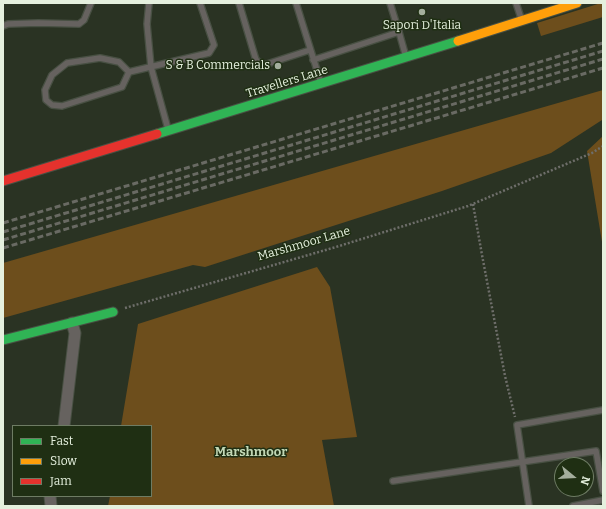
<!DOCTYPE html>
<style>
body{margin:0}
#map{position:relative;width:606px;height:509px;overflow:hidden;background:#2a3323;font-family:Bitter,serif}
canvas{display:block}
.frame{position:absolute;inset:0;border:4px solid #e5f0de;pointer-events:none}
.legend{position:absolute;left:12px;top:425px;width:140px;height:72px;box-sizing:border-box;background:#1f2f13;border:1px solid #6e7c64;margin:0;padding:5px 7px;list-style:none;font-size:12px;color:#e5f0de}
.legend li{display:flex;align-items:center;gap:8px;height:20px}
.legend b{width:20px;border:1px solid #6e7c64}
.north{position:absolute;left:554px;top:457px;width:40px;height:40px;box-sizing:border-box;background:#1f2f13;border:1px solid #6e7c64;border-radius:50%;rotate:108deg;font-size:11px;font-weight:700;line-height:16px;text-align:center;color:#e5f0de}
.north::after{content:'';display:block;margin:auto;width:14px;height:18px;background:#a4ae9d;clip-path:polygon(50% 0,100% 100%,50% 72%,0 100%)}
</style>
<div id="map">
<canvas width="606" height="509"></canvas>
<div class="frame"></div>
<ul class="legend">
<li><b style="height:5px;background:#30b455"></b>Fast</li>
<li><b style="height:5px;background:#ff9f0a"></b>Slow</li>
<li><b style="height:5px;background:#e5322d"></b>Jam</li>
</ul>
<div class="north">N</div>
</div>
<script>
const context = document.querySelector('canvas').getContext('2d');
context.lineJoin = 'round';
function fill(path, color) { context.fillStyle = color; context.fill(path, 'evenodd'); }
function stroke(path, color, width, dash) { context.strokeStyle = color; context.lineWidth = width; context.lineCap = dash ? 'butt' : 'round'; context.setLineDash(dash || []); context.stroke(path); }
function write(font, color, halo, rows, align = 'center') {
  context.font = font + ' Bitter,serif'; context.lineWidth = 3; context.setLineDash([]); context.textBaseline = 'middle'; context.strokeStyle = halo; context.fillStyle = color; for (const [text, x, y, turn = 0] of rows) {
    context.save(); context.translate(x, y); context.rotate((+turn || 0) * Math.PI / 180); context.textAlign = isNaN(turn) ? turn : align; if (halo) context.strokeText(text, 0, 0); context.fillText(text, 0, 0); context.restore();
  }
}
const green = new Path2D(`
 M601 3H603V17L541 36 537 23Z
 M603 90V119L602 120 551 153 442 191 205 267 193 265 3 318V263Z
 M603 136V248L587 151Z
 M317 267 330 287 357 437 322 440 334 506H108L110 496H151V426H121L138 324Z`);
const path = new Path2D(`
 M473 204 482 255 505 376 515 417
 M125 308 336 247 468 206 592 153 603 146`);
const lane = new Path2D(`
 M149 3 147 24 151 67 168 129
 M239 3 256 60 264 65 310 50
 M296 3 321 83
 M516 3 522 21
 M3 26 8 24 38 23 79 24 84 20 91 3
 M399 32 406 57
 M313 60 399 32 390 3
 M129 72 122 87 62 106 52 105 46 100 45 90 52 75 67 63 100 58 119 62 129 72 209 53 214 45 200 3
 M393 481 596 451 603 491
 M529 506 517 425 603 410
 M573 506 603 500`);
const street = new Path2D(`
 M64 426 75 333 72 323
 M50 496 51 506`);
const fast = new Path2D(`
 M157 134 458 41
 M3 340 113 312`);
const slow = new Path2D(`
 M458 41 577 3`);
const jam = new Path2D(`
 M3 181 157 134`);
const rail = new Path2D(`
 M3 223 603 43
 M3 232 603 51
 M3 240 603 59
 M3 248 603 68`);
const markers = [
 [422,12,4,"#a4ae9d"],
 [278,66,4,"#a4ae9d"]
];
const poiNames = [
 ["Sapori D'Italia",422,26],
 ["S & B Commercials",270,66,"right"]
];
const streetNames = [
 ["Travellers Lane",287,82,-17],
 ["Marshmoor Lane",304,244,-16]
];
const neighbourhoodNames = [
 ["Marshmoor",251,452]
];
fill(green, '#6d4e1c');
stroke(lane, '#485043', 8);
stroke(street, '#485043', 13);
stroke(fast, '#485043', 11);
stroke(slow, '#485043', 11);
stroke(jam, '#485043', 11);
stroke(path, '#6e6e6a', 2.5, [2, 2]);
stroke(lane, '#66625f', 5.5);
stroke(street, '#66625f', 11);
stroke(fast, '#30b455', 9);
stroke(slow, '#ff9f0a', 9);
stroke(jam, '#e5322d', 9);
stroke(rail, '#696a63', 3, [6, 3]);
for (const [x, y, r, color] of markers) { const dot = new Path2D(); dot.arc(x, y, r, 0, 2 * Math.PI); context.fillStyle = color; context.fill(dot); stroke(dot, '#1f2f13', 1.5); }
write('12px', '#e5f0de', '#1f2f13', poiNames);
write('12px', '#e5f0de', '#1f2f13', streetNames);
write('bold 13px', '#c2d8b5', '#1f2f13', neighbourhoodNames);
</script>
